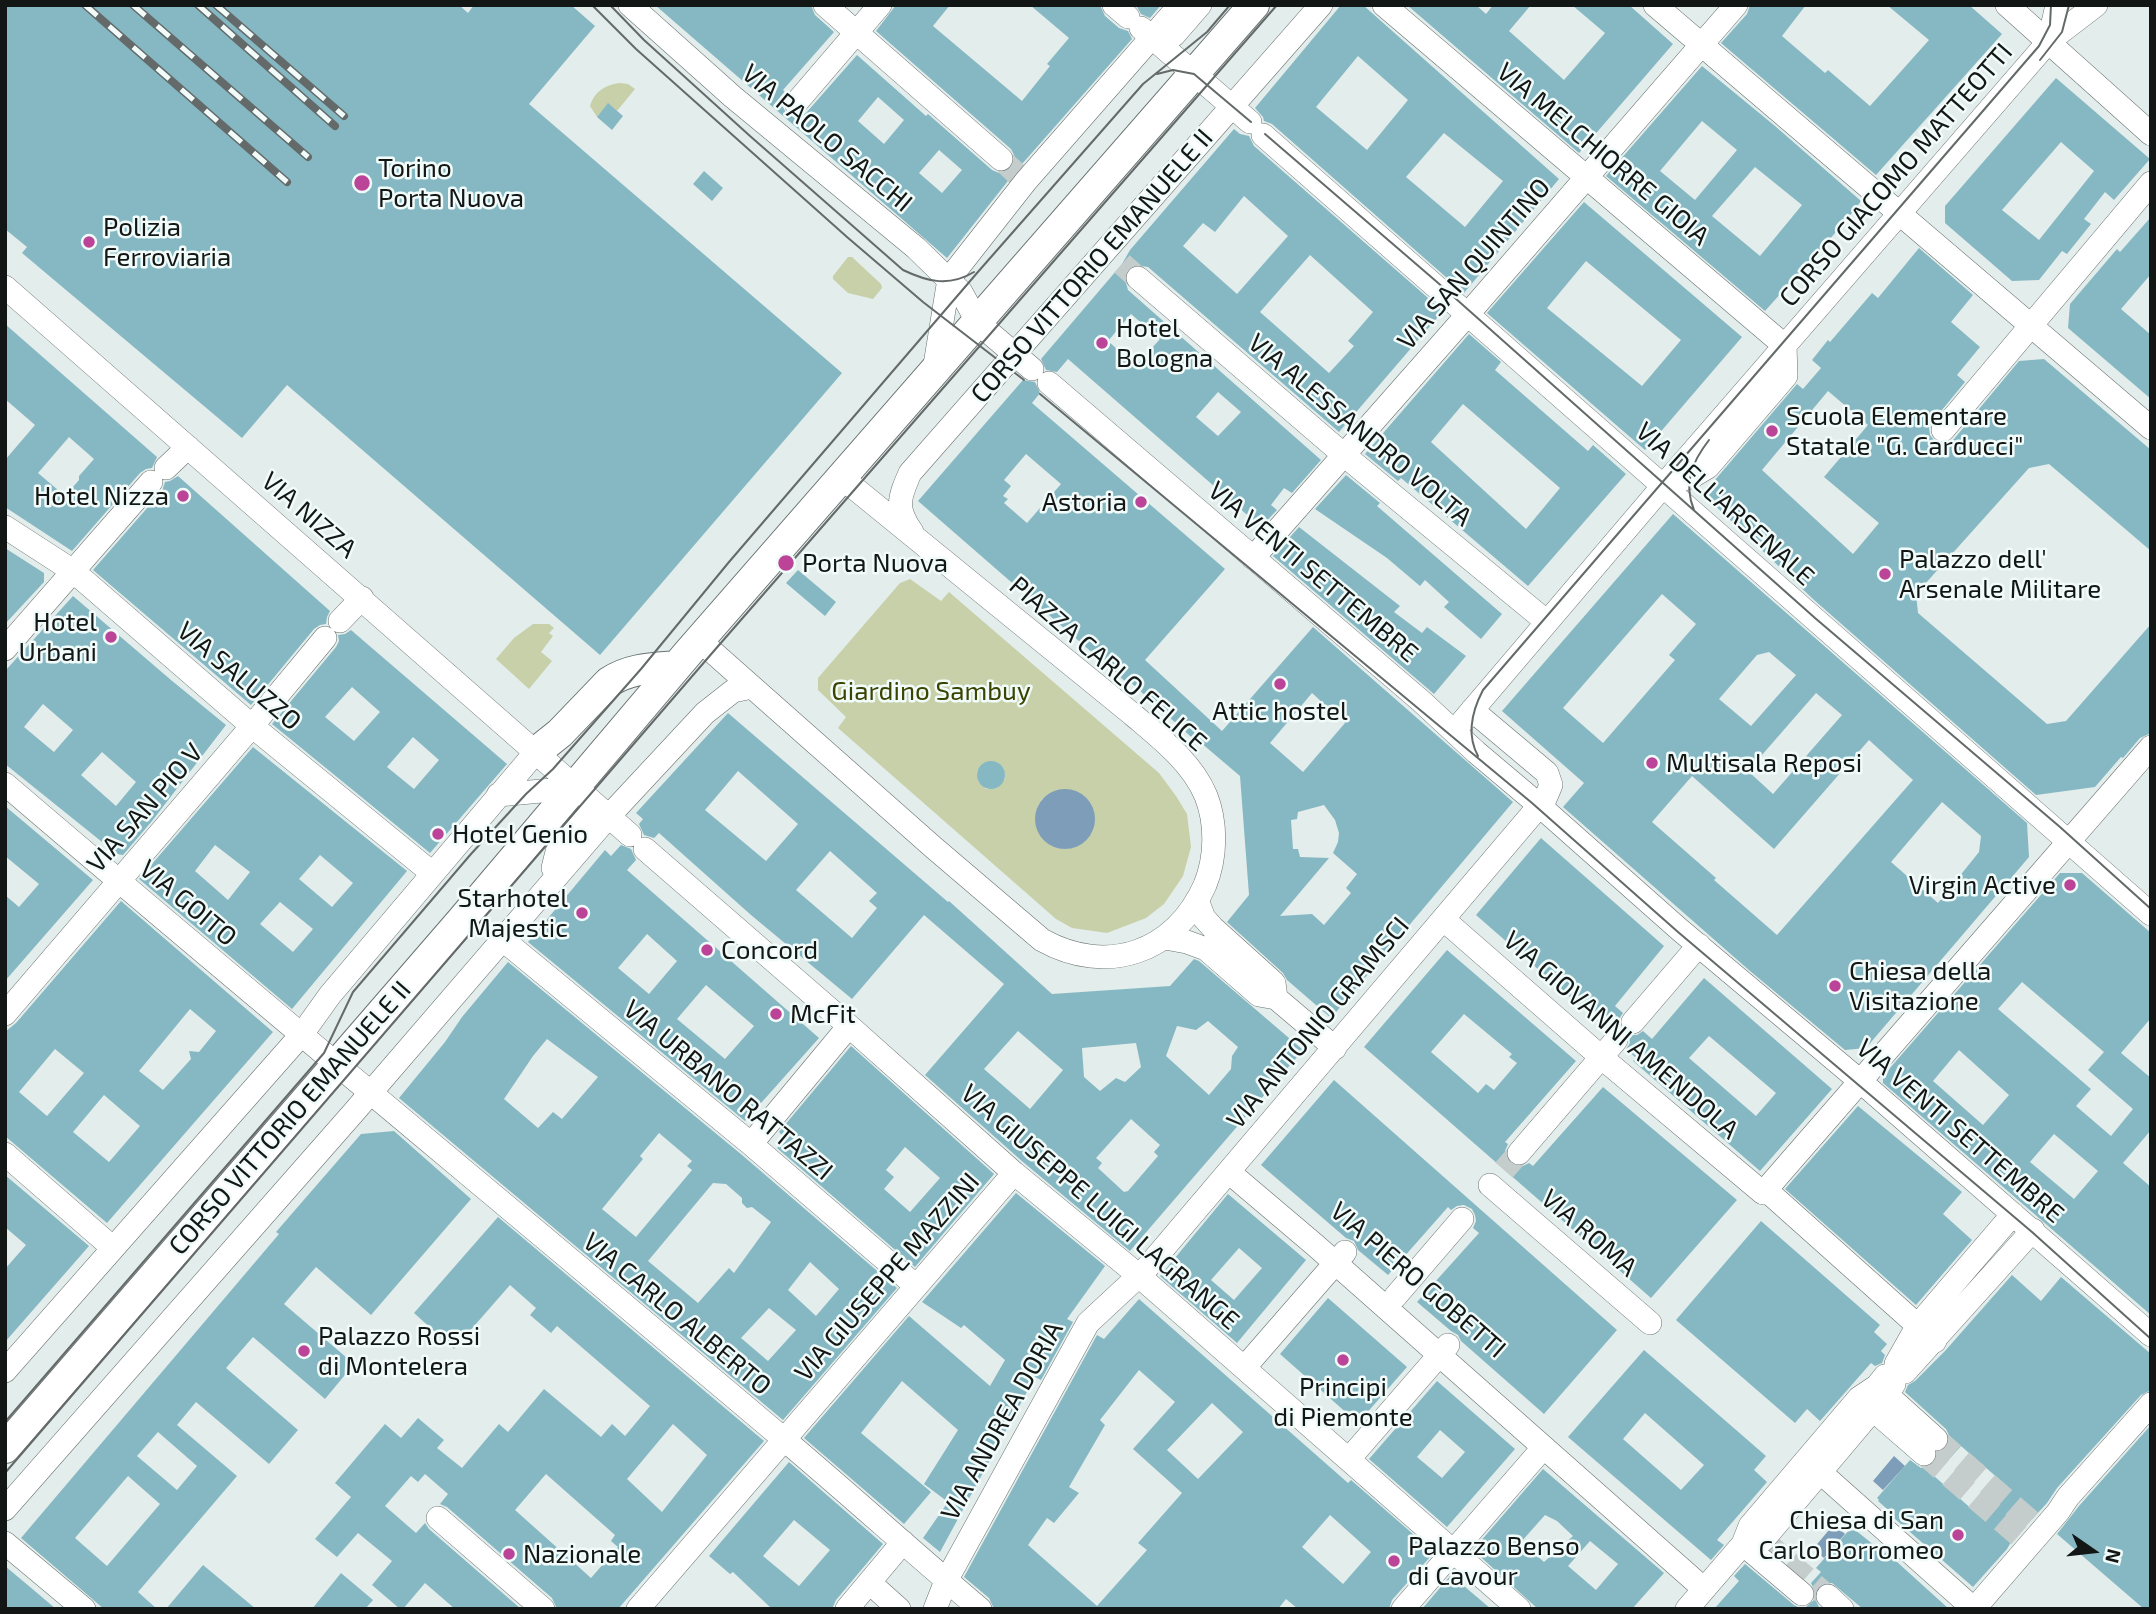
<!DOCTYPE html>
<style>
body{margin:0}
#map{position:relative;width:2156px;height:1614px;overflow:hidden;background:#e3edeb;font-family:"Exo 2",sans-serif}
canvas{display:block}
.frame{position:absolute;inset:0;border:7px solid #121615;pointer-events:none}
.north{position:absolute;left:2058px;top:1516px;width:70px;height:70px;-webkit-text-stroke:5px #f1fbf9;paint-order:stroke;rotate:104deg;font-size:19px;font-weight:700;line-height:28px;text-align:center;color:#121615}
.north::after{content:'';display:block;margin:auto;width:24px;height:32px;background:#121615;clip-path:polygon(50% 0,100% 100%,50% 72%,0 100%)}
</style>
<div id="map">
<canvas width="2156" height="1614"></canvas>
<div class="frame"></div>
<div class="north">N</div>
</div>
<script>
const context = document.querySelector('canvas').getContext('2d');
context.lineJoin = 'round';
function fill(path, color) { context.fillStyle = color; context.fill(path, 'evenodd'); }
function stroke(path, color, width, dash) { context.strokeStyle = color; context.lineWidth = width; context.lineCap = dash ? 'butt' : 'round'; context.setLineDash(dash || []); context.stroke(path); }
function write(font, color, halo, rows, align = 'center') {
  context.font = font + ' "Exo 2",sans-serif'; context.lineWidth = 5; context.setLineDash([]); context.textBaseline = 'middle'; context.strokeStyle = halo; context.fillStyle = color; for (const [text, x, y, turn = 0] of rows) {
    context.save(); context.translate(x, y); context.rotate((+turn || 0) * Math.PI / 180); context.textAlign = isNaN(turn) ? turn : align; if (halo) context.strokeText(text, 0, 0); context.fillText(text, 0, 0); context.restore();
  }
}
const green = new Path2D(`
 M619 83 628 84 635 89 617 111 608 104 597 117 590 106C594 92 605 85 619 83Z
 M848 257H852L881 284 882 288 873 299 848 293 833 279V276Z
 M910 579 941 601 949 592 1159 773 1176 796 1187 814 1191 847 1183 876 1164 904 1146 918 1107 933 1072 928 1056 919 838 728 846 717 818 690V678L900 583ZM997 762 1004 769 1005 779 997 788 986 789 978 781 977 771 984 763ZM1051 793 1093 830C1085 843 1077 848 1063 849L1037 808 1042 799Z
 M533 624H549L554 628 549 633 553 636 541 652 552 661 529 689 496 659 514 638Z`);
const water = new Path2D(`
 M1035 819a30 30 0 1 1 60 0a30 30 0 1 1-60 0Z
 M1894 1456 1905 1466 1883 1490 1873 1481Z
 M1834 1524 1845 1534 1824 1558 1813 1549Z`);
const building = new Path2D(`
 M5 5H459L468 13 474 5H571L595 26 529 104 842 373 600 655 287 385 242 438 22 253 27 247 5 229Z
 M655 5H811L815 15 834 32 783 90 786 93 782 101 783 107 786 113 794 117 806 113 857 55 926 116 928 114 992 170 999 173 1006 172 1012 168 1015 162 1014 155 1011 149 876 31 896 5H950L933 26 1022 101 1050 66 1047 64 1069 38 1030 5H1100L1105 16 1119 28 1128 31 1132 39 1015 172 947 258ZM878 97 904 120 884 144 858 121ZM939 150 962 170 942 193 919 173Z
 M1136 5H1161L1150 18 1141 14Z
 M1341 5H1363L1559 179 1464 293 1272 124 1264 121 1263 117 1255 108ZM1358 56 1408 100 1367 150 1316 107ZM1444 133 1503 181 1465 227 1406 177Z
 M1407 5H1476L1486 14 1493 5H1531L1509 31 1564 80 1605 33 1572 5H1629L1673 44 1579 153Z
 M1750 5H1806L1782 36 1825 73 1828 70 1870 106 1929 40 1887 5H1969L2002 34 1876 175 1721 43 1747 14Z
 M1702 66 1775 126 1861 201 1845 222 1765 311 1606 176ZM1702 121 1737 150 1695 200 1660 171ZM1755 167 1802 205 1760 256 1712 216Z
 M2056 78 2150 159 2114 200 2105 192 2084 219 2091 224 2067 254 2062 251 2039 280 2012 281 1945 223V206ZM2061 142 2094 171 2039 240 2002 210Z
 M608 103 623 116 612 130 597 117Z
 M1234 129 1240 134 1249 136 1254 146 1443 311 1339 432 1148 267 1134 265 1127 269 1124 276 1128 290 1321 460 1292 493 1284 488 1271 505 1277 510 1261 527 1068 359 1057 372 1046 370 1041 359 1122 264 1130 250ZM1244 196 1288 236 1237 294 1183 246 1203 223 1215 232ZM1310 255 1373 312 1348 341 1354 346 1329 373 1260 312ZM1131 314 1160 339 1136 366 1108 341ZM1218 392 1241 412 1218 436 1196 417Z
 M704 171 723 188 712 201 693 184Z
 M1584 202 1742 337 1645 450 1487 313ZM1586 261 1681 340 1642 386 1547 308Z
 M2151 217V274L2121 309 2151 335V399L2068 328 2070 304 2117 249 2120 252Z
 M1919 248 1973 295 1951 322 1980 347 1957 375 1965 382 1932 422 1929 428 1930 435 1934 440 1941 444 1948 443 1954 439 2019 361 2044 359 2151 450V551L2049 464 2029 468 1916 594 1918 613 2047 724 2066 721 2151 624V733L2140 738 2123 758 2121 757 2095 787 2036 795 1813 599 1703 494 1797 384 1803 389 1821 368 1812 360 1828 340 1830 342 1872 293 1878 298ZM1828 391 1868 425 1824 477 1879 523 1853 554 1762 470Z
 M5 324 157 457 152 468 146 469 140 473 72 551 5 507V460L35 425 5 399ZM69 437 94 459 79 476V480L65 496 38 473Z
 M1469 334 1501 362 1495 370 1588 451 1593 445 1626 474 1528 586 1401 478 1398 481 1365 454ZM1463 404 1560 488 1526 529 1431 442Z
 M1023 380 1035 382 1040 393 1032 403 1225 569 1145 660 1222 731 1313 627 1513 802 1331 1018 1287 980 1283 973 1227 922 1249 895 1240 776 1200 742 1199 744 1128 680 1126 682 918 501ZM1026 454 1061 484 1027 523 1004 503 1008 499 1003 496 1011 486 1004 480ZM1312 693 1345 723 1303 772 1270 743ZM1324 805 1335 820 1339 833 1338 842 1333 853 1357 874 1346 888 1351 893 1324 925 1312 914 1280 916 1329 858 1300 857 1298 849H1293L1291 820 1297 819 1298 812Z
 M1346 475 1380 503 1377 506 1502 614 1481 639 1444 607 1449 602 1425 580 1420 586 1387 558 1315 509Z
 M178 476 330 611 327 617 326 624 320 625 314 629 251 705 93 570 162 491 165 482 170 481Z
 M1673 514 2027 823 2029 857 1866 1048 1845 1050 1750 971 1563 807 1584 783 1502 711ZM1662 594 1696 624 1669 655 1675 660 1603 743 1563 708ZM1769 652 1796 675 1751 726 1719 699 1757 655ZM1816 693 1842 715 1773 794 1748 771ZM1869 740 1913 780 1777 935 1714 880 1716 878 1652 822 1692 776 1774 849ZM1942 802 1981 836 1979 852 1938 903 1891 862Z
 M1299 527 1400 606 1394 612 1422 633 1427 627 1466 656 1434 694 1273 556Z
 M5 548 44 573V582L5 624Z
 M798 570 836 602 825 616 786 583Z
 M73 596 171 680 226 725 152 821 123 855 117 854 5 764V671ZM43 704 73 730 54 752 24 727ZM102 752 136 782 116 806 81 775Z
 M351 630 507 764 430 853 272 724 336 647 339 641 338 635 345 634ZM352 687 380 712 354 741 325 717ZM413 737 439 760 414 789 387 767Z
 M728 713 948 902 949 901 1052 994 1170 986 1194 959 1199 961 1303 1050 1130 1251 1023 1162 925 1075 1004 984 924 915 852 999 751 915 659 833 654 838 644 835 639 824 643 819 636 813ZM738 771 798 824 766 861 705 810ZM830 851 877 893 869 901 877 908 852 938 796 890ZM1208 1021 1238 1047 1232 1056 1231 1069 1209 1095 1166 1056 1177 1026 1196 1030ZM1018 1031 1063 1070 1030 1109 984 1069ZM1136 1043 1141 1067 1125 1082 1116 1078 1100 1091 1084 1077 1082 1048ZM1131 1119 1160 1145 1154 1152 1158 1156 1128 1191 1124 1192 1098 1168 1102 1163 1096 1158Z
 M253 747 407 871 292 1009 139 879ZM215 845 250 872 228 900 195 871ZM320 855 353 883 332 907 299 879ZM280 902 313 929 293 952 260 924Z
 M977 775a14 14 0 1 1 28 0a14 14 0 1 1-28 0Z
 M5 806 93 880 5 981V895L19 907 39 884 5 856Z
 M1541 838 1664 946 1615 1006 1623 1013 1619 1019 1620 1027H1612L1606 1031 1603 1026 1476 915Z
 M621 845 631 849 636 860 627 870 819 1038 745 1121 528 942 605 850 611 856ZM647 934 677 961 649 994 618 968ZM706 985 754 1026 725 1059 677 1019Z
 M2060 873H2082L2151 933V1018L2121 1053 2151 1078V1130L2123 1163 2151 1187V1315L1883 1083V1076ZM2022 982 2104 1052 2088 1070 2133 1109 2111 1136 2076 1106 2091 1089 1998 1009ZM1959 1050 2009 1095 1983 1125 1933 1081ZM2054 1134 2098 1171 2074 1199 2030 1162Z
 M121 901 273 1032 107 1223 5 1136V1032L16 1023ZM190 1009 216 1031 199 1052 189 1051 191 1059 163 1090 139 1071ZM55 1049 84 1073 47 1116 19 1092ZM104 1095 140 1126 109 1162 73 1132Z
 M1447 950 1576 1061 1505 1142 1508 1144 1505 1151 1506 1157 1509 1163 1517 1167 1523 1166 1529 1163 1533 1166 1603 1087 1737 1200 1651 1298 1364 1047ZM1464 1014 1512 1054 1509 1057 1517 1063 1494 1090 1486 1084 1478 1093 1431 1052Z
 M508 962 742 1155 897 1288 783 1420 399 1098 445 1042 462 1017ZM547 1039 598 1077 562 1119 553 1112 538 1128 504 1099 533 1056ZM659 1133 692 1161 687 1166 692 1170 636 1237 602 1209 643 1159 640 1156ZM713 1183 726 1184 742 1198V1203L747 1208 752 1207 771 1222 734 1273 729 1268 698 1303 648 1261ZM810 1262 839 1289 816 1316 788 1290ZM769 1308 796 1330 768 1361 741 1338Z
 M1704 978 1832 1089 1760 1171 1633 1061 1636 1058 1626 1049 1630 1043 1629 1035H1637L1643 1031 1652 1039ZM1709 1036 1776 1093 1756 1116 1689 1058Z
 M851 1046 994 1174 915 1267 777 1148 786 1139 779 1132ZM905 1147 940 1178 910 1212 884 1189 894 1177 886 1170Z
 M1334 1080 1617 1330 1544 1414 1461 1341 1458 1335 1451 1331 1417 1302 1479 1233 1473 1228 1476 1221 1475 1215 1472 1209 1464 1205 1457 1206 1451 1210 1448 1207 1388 1275 1358 1250 1354 1241 1346 1238 1261 1165Z
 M1858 1106 1962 1192 1943 1214 1972 1240 1916 1305 1785 1189Z
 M394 1131 471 1199 371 1315 316 1267 284 1304 354 1364 325 1399 253 1337 226 1368 298 1430 269 1464 196 1402 177 1425 237 1476 138 1592 157 1609H104L21 1538 279 1234 276 1232 361 1134ZM158 1432 197 1466 177 1490 137 1456ZM128 1476 160 1504 107 1566 75 1538Z
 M5 1175 89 1246 5 1342V1269L26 1245 5 1227Z
 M1016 1193 1105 1266 1067 1319 1073 1322 1041 1380 1035 1377 940 1552 923 1538 948 1502 924 1484 958 1430 902 1381 861 1433 931 1492 904 1524 804 1438 909 1316 990 1386 1005 1360 964 1325 961 1328 922 1302Z
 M1228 1194 1306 1260 1237 1343 1160 1276ZM1239 1248 1262 1268 1234 1300 1211 1280Z
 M498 1217 764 1441 618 1609H557L552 1598 447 1507 440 1504 448 1494 425 1474 418 1482 411 1476 385 1506 416 1533 425 1523 429 1529 521 1609H455L425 1583 403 1609H400L372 1585 392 1561 358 1533 337 1557 315 1539 351 1497 335 1483 385 1424 401 1438 418 1418 444 1440 437 1448 462 1468 499 1424 508 1432 544 1389 601 1437 612 1424 625 1436 650 1406 557 1326 551 1333 530 1315 536 1308 510 1285 454 1349 414 1313ZM673 1424 707 1455 662 1512 627 1479ZM546 1474 615 1535 611 1541 618 1547 591 1578 515 1510Z
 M1761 1221 1880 1325 1874 1332 1887 1344 1881 1351 1885 1355 1882 1363 1875 1366 1871 1363 1820 1421 1807 1409 1795 1423 1676 1320Z
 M2012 1275 2041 1301 2061 1277 2151 1354V1390L2141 1395 2057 1488 2047 1503 2011 1542 2007 1549 1973 1587 1894 1518 1895 1516 1878 1501 1879 1500 1877 1498 1910 1460 1921 1468 1928 1467 1935 1463 1938 1453 1947 1448 1949 1443V1435L1946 1429 1905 1392 1908 1385 1915 1381 1945 1351ZM1961 1446 2008 1487 1982 1518 1934 1476Z
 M1328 1298 1407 1367 1358 1423 1280 1354Z
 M1139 1299 1348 1483 1351 1480 1429 1548 1426 1551 1431 1555 1430 1557 1392 1600 1389 1609H1298L1286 1599 1278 1609H994L989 1598 964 1577 1097 1335 1104 1339ZM1139 1370 1175 1402 1133 1449 1182 1493 1138 1543 1147 1550 1097 1606 1028 1545 1047 1518 1054 1523 1079 1493 1069 1487 1105 1425 1100 1420ZM1212 1403 1243 1432 1198 1479 1167 1450ZM1330 1515 1371 1552 1343 1584 1302 1547Z
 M1644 1350 1766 1456 1754 1470 1767 1482 1717 1540 1724 1545 1711 1560 1568 1437ZM1645 1413 1704 1465 1681 1490 1623 1439Z
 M1437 1381 1515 1449 1447 1527 1369 1459ZM1440 1430 1465 1452 1442 1478 1417 1457Z
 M2151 1425V1609H2144L2057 1534 2079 1506Z
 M789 1462 883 1544 836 1600 832 1609H772L733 1572 730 1574 709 1556ZM794 1520 830 1550 799 1586 763 1556Z
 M1543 1469 1664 1573 1632 1609H1538L1473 1550ZM1545 1515 1557 1521 1573 1536 1544 1562 1521 1542ZM1590 1541 1618 1564 1596 1590 1568 1566Z
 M1850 1529 1853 1531 1854 1529 1885 1554 1886 1552 1949 1609H1863L1832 1583H1823L1815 1591 1811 1583 1821 1572 1816 1568Z
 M1745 1564 1794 1605 1800 1608 1806 1607 1815 1599 1819 1607 1818 1609H1714L1739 1581 1734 1576Z
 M203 1565 256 1609H166Z
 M5 1566 36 1592 56 1609H5Z
 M341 1573 373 1600 365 1609H312Z
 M1451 1575 1491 1609H1422Z`);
const minorTunnel = new Path2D(`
 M1001 159 1018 175
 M1122 264 1138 278
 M1504 1170 1519 1153
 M1936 1439 2042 1531
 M1924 1454 2030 1545
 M1763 1540 1842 1609`);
const minor = new Path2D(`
 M630 5 733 97 916 248 961 292 978 323 1032 369
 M825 5 1001 159
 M1114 5 1128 17
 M1384 5 1785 346
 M1655 5 2151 428
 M2007 5 2151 134
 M1141 28 1250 122
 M1174 35 1200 5
 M2049 41 2057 5
 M796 103 880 5
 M1263 135 2151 914
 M1138 278 1344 455 1547 622
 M5 287 630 835
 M934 371 949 279 1026 181 1180 5
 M1049 383 1421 701 1476 752 1540 806 1680 930 1860 1081 2151 1335
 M1943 430 2151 183
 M166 468 188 447
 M1665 485 1693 476 1708 467 1786 376 1785 346
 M5 527 73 571 252 726 432 873
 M912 532C895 508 899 498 910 473L1321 5
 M1253 558 1461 322 1736 5
 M340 621 362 598
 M706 633 704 640 707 647 933 847 1042 940C1107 976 1175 953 1205 885 1216 858 1217 824 1206 796 1192 762 1159 737 1132 714L842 478
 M5 649 151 482
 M1463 721 1663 486 2049 41 2096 5
 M5 784C263 1005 526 1221 786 1441 851 1496 914 1553 980 1609
 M498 795 574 788
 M645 849 849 1026 1014 1173 1138 1275 1519 1609
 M553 868 557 852 596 806
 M1197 900 1204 918 1213 928 1274 983 1276 998
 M1443 919 1601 1057 1763 1193 2151 747
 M1165 938 1187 942 1206 949 1259 995 1276 998 1335 1048
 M502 939 751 1144 916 1286
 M5 1014 252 726 325 638
 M1633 1022 1699 945
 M751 1144 849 1026
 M1519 1153 1616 1040
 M5 1154 113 1248
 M1230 1173 1315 1245 1704 1589
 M1490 1185 1650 1323
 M1766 1190 1935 1341
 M1395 1297 1462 1219
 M1896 1364 1918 1325 2013 1214
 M1244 1368 1345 1252
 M5 1371 302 1034 330 995 535 753
 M1905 1372 2033 1230
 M1894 1384 1886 1394 1936 1439
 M1863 1401 1924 1454
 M1349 1459 1448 1345
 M1820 1472 1974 1609
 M5 1509 354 1112 609 816 705 713 733 691 752 687
 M438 1518 543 1609
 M5 1543 84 1609
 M1743 1544 1763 1540 1886 1394 1877 1386
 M1743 1544 1802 1594
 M870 1583 899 1609
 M1828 1596 1842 1609
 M638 1609 1014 1173
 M847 1609 903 1542
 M935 1609 946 1581 1088 1323 1145 1270 1545 799 1551 785 1547 773 1472 710
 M1403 1609 1543 1448
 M1687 1609 1743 1544 1750 1526 1859 1398 1877 1386 1885 1376
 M1974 1609 2058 1512 2068 1497 2151 1404`);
const major = new Path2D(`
 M535 753 560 733 609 682C630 668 653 668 677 666
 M5 1448 461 921 688 653 1254 5`);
const tram = new Path2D(`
 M592 5 636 49 847 237 923 302 1024 380
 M610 5 644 40 750 136 903 270C928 282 949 287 974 272
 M2040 60 2062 32 2069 5
 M1157 74 1173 70 1194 74 1251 122
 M1265 134 1437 282 1815 618 2060 827 2151 909
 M1040 394 1532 803 1678 932 2032 1232 2151 1339
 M1694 510C1683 483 1692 462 1709 440
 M1478 756C1466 734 1472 711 1483 690L2039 46 2050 25 2051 5
 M5 1422 324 1053 353 992 471 854 526 794 553 769 641 669 729 562 977 273 1143 84 1207 32 1230 5
 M5 1473 713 652 1277 5`);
const rail = new Path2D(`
 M85 5 287 182
 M133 5 308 157
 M198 5 335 126
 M216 5 344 116`);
const markers = [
 [362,183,9,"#bc4498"],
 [89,242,7,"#bc4498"],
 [1102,343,7,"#bc4498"],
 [1772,431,7,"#bc4498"],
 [183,496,7,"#bc4498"],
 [1141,502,7,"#bc4498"],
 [786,563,9,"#bc4498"],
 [1885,574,7,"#bc4498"],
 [111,637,7,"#bc4498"],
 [1280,684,7,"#bc4498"],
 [1652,763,7,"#bc4498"],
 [438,834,7,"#bc4498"],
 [2070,885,7,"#bc4498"],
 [582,913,7,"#bc4498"],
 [707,950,7,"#bc4498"],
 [1835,986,7,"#bc4498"],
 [776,1014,7,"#bc4498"],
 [304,1351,7,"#bc4498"],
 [1343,1360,7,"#bc4498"],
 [1958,1535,7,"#bc4498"],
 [509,1554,7,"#bc4498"],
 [1394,1561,7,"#bc4498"]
];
const streetNames = [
 ["VIA PAOLO SACCHI",827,138,40],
 ["VIA MELCHIORRE GIOIA",1603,154,40],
 ["CORSO GIACOMO MATTEOTTI",1896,175,-49],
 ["VIA SAN QUINTINO",1474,264,-49],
 ["CORSO VITTORIO EMANUELE II",1092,266,-49],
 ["VIA ALESSANDRO VOLTA",1360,430,40],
 ["VIA DELL'ARSENALE",1725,504,42],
 ["VIA NIZZA",309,515,41],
 ["VIA VENTI SETTEMBRE",1313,572,40],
 ["PIAZZA CARLO FELICE",1108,664,41],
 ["VIA SALUZZO",239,676,40],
 ["VIA SAN PIO V",145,808,-49],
 ["VIA GOITO",188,903,40],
 ["VIA ANTONIO GRAMSCI",1318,1023,-50],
 ["VIA GIOVANNI AMENDOLA",1621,1035,41],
 ["VIA URBANO RATTAZZI",728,1090,40],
 ["CORSO VITTORIO EMANUELE II",290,1118,-49],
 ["VIA VENTI SETTEMBRE",1960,1131,41],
 ["VIA GIUSEPPE LUIGI LAGRANGE",1100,1207,41],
 ["VIA ROMA",1589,1233,41],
 ["VIA GIUSEPPE MAZZINI",887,1277,-49],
 ["VIA PIERO GOBETTI",1418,1280,41],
 ["VIA CARLO ALBERTO",677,1314,40],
 ["VIA ANDREA DORIA",1002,1421,-61]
];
const poiNames = [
 ["Torino",378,168],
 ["Porta Nuova",378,198],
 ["Polizia",103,227],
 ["Ferroviaria",103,257],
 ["Hotel",1116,328],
 ["Bologna",1116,358],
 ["Scuola Elementare",1786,416],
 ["Statale \"G. Carducci\"",1786,446],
 ["Hotel Nizza",169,496,"right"],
 ["Astoria",1127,502,"right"],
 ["Palazzo dell'",1899,559],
 ["Arsenale Militare",1899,589],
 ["Porta Nuova",802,563],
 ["Hotel",97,622,"right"],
 ["Urbani",97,652,"right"],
 ["Attic hostel",1280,711,"center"],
 ["Multisala Reposi",1666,763],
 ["Hotel Genio",452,834],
 ["Virgin Active",2056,885,"right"],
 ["Starhotel",568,898,"right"],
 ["Majestic",568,928,"right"],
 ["Concord",721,950],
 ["Chiesa della",1849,971],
 ["Visitazione",1849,1001],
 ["McFit",790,1014],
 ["Palazzo Rossi",318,1336],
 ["di Montelera",318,1366],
 ["Principi",1343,1387,"center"],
 ["di Piemonte",1343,1417,"center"],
 ["Chiesa di San",1944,1520,"right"],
 ["Carlo Borromeo",1944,1550,"right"],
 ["Palazzo Benso",1408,1546],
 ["di Cavour",1408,1576],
 ["Nazionale",523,1554]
];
const parkNames = [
 ["Giardino Sambuy",931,691]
];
fill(green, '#c7d0a9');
fill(water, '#7d9db9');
fill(building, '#86b8c4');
stroke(minorTunnel, '#c4cdcb', 23, [23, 11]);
stroke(minor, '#697270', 24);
stroke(major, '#697270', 32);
stroke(minor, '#fff', 23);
stroke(major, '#fff', 30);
stroke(tram, '#646a69', 2);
stroke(rail, '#646a69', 8);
stroke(rail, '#f1fbf9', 5, [16]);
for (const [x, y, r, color] of markers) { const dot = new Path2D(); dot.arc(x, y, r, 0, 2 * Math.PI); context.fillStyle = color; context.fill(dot); stroke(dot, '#f1fbf9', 2.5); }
write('26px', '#121615', '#f1fbf9', streetNames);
write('26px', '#121615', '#f1fbf9', poiNames, 'left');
write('26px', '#3a4300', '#f1fbf9', parkNames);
</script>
